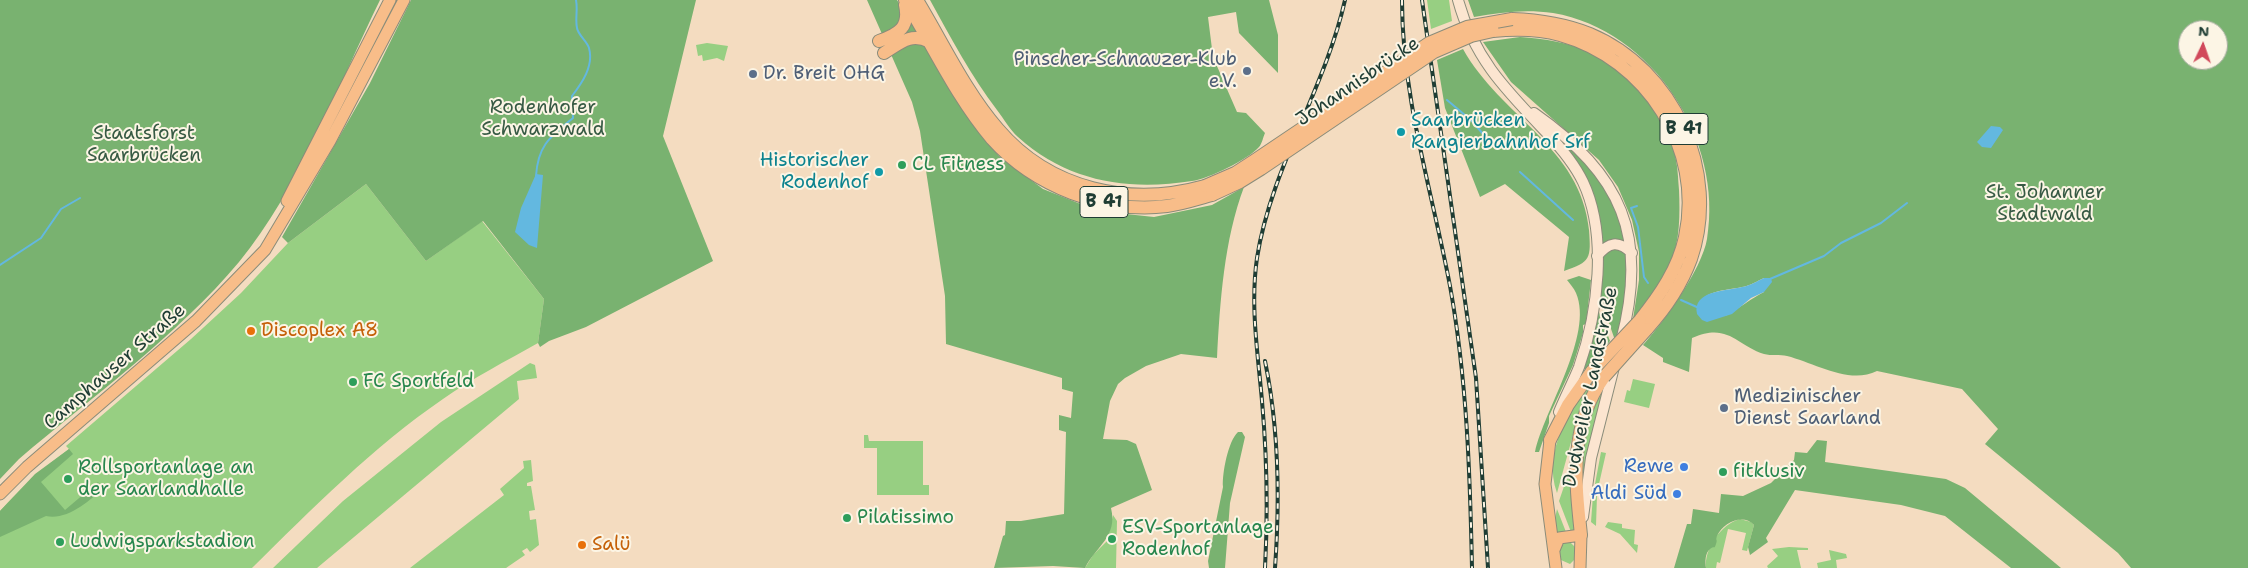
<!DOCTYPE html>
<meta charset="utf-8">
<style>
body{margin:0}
#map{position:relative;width:2248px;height:568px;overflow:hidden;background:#f4dcc0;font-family:"Shantell Sans",sans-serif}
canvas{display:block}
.north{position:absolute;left:2178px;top:20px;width:50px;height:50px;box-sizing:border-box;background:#fcf5e5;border:1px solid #a4ab9e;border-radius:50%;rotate:3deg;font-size:14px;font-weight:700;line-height:20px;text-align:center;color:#1f3d34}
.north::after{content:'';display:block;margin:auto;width:18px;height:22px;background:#d1495b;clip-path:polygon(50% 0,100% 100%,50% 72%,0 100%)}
</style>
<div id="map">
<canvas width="2248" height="568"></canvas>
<div class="north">N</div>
</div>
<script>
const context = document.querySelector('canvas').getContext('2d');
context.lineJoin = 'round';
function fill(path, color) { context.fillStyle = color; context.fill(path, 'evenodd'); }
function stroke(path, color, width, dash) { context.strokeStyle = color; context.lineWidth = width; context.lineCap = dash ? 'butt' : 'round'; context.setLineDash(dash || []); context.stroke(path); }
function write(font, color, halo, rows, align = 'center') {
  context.font = font + ' "Shantell Sans",sans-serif'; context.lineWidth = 4; context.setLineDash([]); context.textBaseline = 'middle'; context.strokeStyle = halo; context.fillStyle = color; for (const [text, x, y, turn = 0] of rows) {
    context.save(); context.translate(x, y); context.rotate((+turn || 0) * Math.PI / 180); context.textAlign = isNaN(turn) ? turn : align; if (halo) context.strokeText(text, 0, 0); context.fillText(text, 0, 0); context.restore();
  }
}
const green = new Path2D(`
 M1427 0H1449L1452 21 1431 29Z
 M707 43 728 46 724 61 717 58 703 61 702 55 698 56 696 45Z
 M366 184 426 261 482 221 544 299 538 343C506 361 473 378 443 399 373 447 312 509 252 568H0V511C21 488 43 468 69 449L66 446 191 339 241 293 288 243Z
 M530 363 535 365 537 378 517 381 519 399 317 568H273L343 501 441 422Z
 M1596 375 1598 376 1579 413 1557 493C1542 450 1571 408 1596 375Z
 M1633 379 1655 384 1649 408 1624 402 1627 390 1630 391Z
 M1607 385 1582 489C1580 449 1584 419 1607 385Z
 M864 435H868L869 441H923V485H929V495H877V448H864Z
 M1601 452 1606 453 1599 484H1595Z
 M531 460 533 481 527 483V486H531L535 510 529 511 530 520 536 519 539 545 530 552 527 548 522 551 525 555 506 568H410L504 495 500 489 524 468 523 461Z
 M1570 469 1576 531 1571 532 1559 501Z
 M1593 495H1597L1596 526 1591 522Z
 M1557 509 1566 532 1556 535 1554 523Z
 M1113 515 1117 521 1116 568H1085L1093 555 1107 541Z
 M1740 519 1751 522 1754 525 1747 551 1742 550 1746 533 1728 529 1720 563 1717 562 1716 568H1706C1704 549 1721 524 1740 519Z
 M1608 522 1622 524V528L1635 530 1634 544 1638 545 1637 553 1620 534 1605 527Z
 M1563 542H1570L1575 547V559L1570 564 1561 560 1559 548Z
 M1789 547 1808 548V550H1797L1801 568H1768L1767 566 1778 556 1772 549Z
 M1829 550 1846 554 1847 558 1836 560 1837 568H1818L1817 563 1831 560Z`);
const forest = new Path2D(`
 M0 0H380C338 86 299 189 239 262 178 335 92 397 19 459L0 479Z
 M411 0H696L663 136 713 261 586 327 549 341 540 347 538 343 544 299 483 221 426 261 366 184 288 243 282 237 370 83Z
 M867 0H897L976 126 999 156 1043 189 1098 211 1154 217 1212 205 1244 187C1224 240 1220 302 1217 358L1181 354 1146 366 1125 378 1118 384 1110 401 1103 439 1127 440 1136 444 1152 490 1111 508C1118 537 1096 546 1085 568L1053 566 994 568 1003 536 1005 535 1006 521H1021L1064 514 1066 432 1059 430V415L1071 418 1073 392 1062 389V378L946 344 945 296 920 131 912 102Z
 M930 0H1269L1278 35V73L1239 33 1236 12 1208 17 1213 57 1237 112 1246 113 1265 133C1263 137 1262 144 1259 147 1249 159 1208 179 1192 181 1128 191 1068 182 1018 137 1010 130 1004 119 997 110 971 76 951 38 930 0Z
 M1468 0H2248V568H2131L2118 553 1985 444 1998 429 1962 389 1877 371C1849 385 1815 363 1787 356 1780 354 1771 356 1764 354 1736 345 1728 322 1692 338L1689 372 1663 362V358L1643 345C1663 323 1702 269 1707 239 1724 141 1653 30 1553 13 1526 9 1501 12 1474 17ZM2188 30H2218V60H2188ZM1764 278V292C1755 296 1728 316 1724 316 1715 317 1705 312 1697 310 1702 289 1725 291 1742 287 1750 286 1757 281 1764 278Z
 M1520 37C1545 39 1569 42 1591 53 1630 72 1669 116 1676 160 1678 170 1678 180 1679 190 1680 214 1680 240 1671 262 1661 283 1647 301 1633 319L1639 280V252L1632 220 1618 187 1599 160 1511 82 1483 42Z
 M1463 49C1500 116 1581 147 1589 230 1591 258 1591 262 1564 271L1569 237 1505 184 1480 197 1445 108 1437 60Z
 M1555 135 1595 173 1615 205 1626 241 1615 239 1601 245 1597 220Z
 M1616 247 1627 254 1626 295 1616 343 1605 312 1598 303 1601 259 1606 253Z
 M1579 276 1591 280 1586 324 1583 325V333L1573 365 1549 416V423L1539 452H1535C1544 410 1594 335 1576 293 1574 288 1570 284 1567 280Z
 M1597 307 1610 341 1586 370 1582 367Z
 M1238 432H1242L1245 437 1230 503 1225 568H1209L1208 561 1223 487C1222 474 1228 441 1238 432Z
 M1817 440 1827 441 1825 462 1946 479 1965 488 2061 568H2011L1945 516 1901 505 1795 490 1766 538 1768 542 1750 555 1748 547 1754 525C1743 513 1723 523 1717 536 1715 542 1718 538 1716 544 1714 550 1715 545 1710 549 1705 553 1705 562 1706 568H1674L1687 524H1691L1693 509 1719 513 1721 494 1743 496 1771 483 1794 460 1795 452 1807 453Z
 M69 449 73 454 41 482 65 510 98 482 103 488C90 501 66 521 46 516L0 537V511L35 474Z`);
const water = new Path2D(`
 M1991 126 2000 127 2003 130 1991 148 1982 147 1977 142Z
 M536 174 543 175 537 248 529 245 515 232 521 208Z
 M1764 278H1771L1772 282 1764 292 1751 298 1732 314 1707 322 1702 320 1697 314C1692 290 1727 291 1742 287 1750 286 1757 281 1764 278Z`);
const stream = new Path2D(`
 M1447 100 1472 121 1489 141
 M1520 172 1573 220
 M536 176C538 145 550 137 573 118L572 96C582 83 594 66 589 48 587 41 578 35 577 28 575 19 578 10 576 0
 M1637 206 1631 208 1638 227 1644 277 1648 283
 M0 265 41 238 61 209 80 198
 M1770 279 1824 256 1841 243 1881 223 1907 203
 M1681 300 1699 308`);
const secondary = new Path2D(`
 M1458 0C1474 59 1507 91 1547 133 1561 148 1574 163 1583 182 1608 235 1598 313 1579 367 1573 382 1565 397 1559 412
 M1534 113C1622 175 1649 236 1621 341
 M1597 256C1609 242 1618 240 1632 253
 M1583 517 1591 458 1614 367`);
const primary = new Path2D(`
 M287 201 390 0
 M1550 440 1545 484 1556 568
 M0 494 27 467 196 321 265 250 330 141 404 0
 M1554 550 1559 538 1581 535 1580 568`);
const trunk = new Path2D(`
 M905 0C933 46 957 98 992 139 1034 186 1105 214 1167 206 1183 204 1197 199 1212 195
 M917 0C943 43 965 91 998 129 1050 190 1130 207 1205 186
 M1512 19C1539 20 1565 24 1590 34 1674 69 1721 172 1691 259 1681 286 1666 308 1647 329
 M1493 31C1515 29 1539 29 1560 35 1647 59 1704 149 1685 237 1678 269 1660 295 1640 320
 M879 41C899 34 910 27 905 5
 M884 53C900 43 911 32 930 42
 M1550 440 1568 405 1592 371
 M1581 535C1575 479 1569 426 1604 377`);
const rail = new Path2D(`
 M1402 0C1402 98 1432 191 1450 286 1467 380 1470 473 1472 568
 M1422 0 1476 378 1488 568
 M1265 361C1279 429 1280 499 1275 568
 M1265 568C1268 512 1267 457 1262 401 1258 354 1250 306 1257 258 1271 168 1325 89 1345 0`);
const trunkBridge = new Path2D(`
 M1205 186 1235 173 1255 160 1429 43 1467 27 1512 19
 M1212 195 1240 182 1261 169 1434 52 1471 36 1493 31
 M1592 371 1640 320
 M1604 377 1647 329`);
const markers = [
 [1247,71,5,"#5c6f8a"],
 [753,74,5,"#5c6f8a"],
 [1401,132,5,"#0f9aa8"],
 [902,165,5,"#2e9e5b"],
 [879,172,5,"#0f9aa8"],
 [251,331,5,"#e8710a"],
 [353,382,5,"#2e9e5b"],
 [1724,408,5,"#5c6f8a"],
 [1684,467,5,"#3f7fe0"],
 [1723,472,5,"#2e9e5b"],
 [68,479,5,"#2e9e5b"],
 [1677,494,5,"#3f7fe0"],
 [847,518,5,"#2e9e5b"],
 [1112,539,5,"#2e9e5b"],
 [60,542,5,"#2e9e5b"],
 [582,545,5,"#e8710a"]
];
const shields = [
 [1684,129,48],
 [1104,202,48]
];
const shieldNames = [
 ["B 41",1684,129],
 ["B 41",1104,202]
];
const serviceNames = [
 ["Pinscher-Schnauzer-Klub",1237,60,"right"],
 ["e.V.",1237,82,"right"],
 ["Dr. Breit OHG",763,74],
 ["Medizinischer",1734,397],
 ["Dienst Saarland",1734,419]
];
const streetNames = [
 ["Johannisbrücke",1358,82,-34],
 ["Camphauser Straße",115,367,-41],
 ["Dudweiler Landstraße",1591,387,-78]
];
const parkNames = [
 ["Rodenhofer",543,108],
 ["Schwarzwald",543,130],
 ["Staatsforst",144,134],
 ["Saarbrücken",144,156],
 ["St. Johanner",2045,193],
 ["Stadtwald",2045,215]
];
const cultureNames = [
 ["Saarbrücken",1411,121],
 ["Rangierbahnhof Srf",1411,143],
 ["Historischer",869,161,"right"],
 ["Rodenhof",869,183,"right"]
];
const leisureNames = [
 ["CL Fitness",912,165],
 ["FC Sportfeld",363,382],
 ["Rollsportanlage an",78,468],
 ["der Saarlandhalle",78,490],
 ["fitklusiv",1733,472],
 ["Pilatissimo",857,518],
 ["ESV-Sportanlage",1122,528],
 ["Rodenhof",1122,550],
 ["Ludwigsparkstadion",70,542]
];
const foodNames = [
 ["Discoplex A8",261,331],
 ["Salü",592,545]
];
const shopNames = [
 ["Rewe",1674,467],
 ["Aldi Süd",1667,494]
];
fill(green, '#97cf82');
fill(forest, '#79b270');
fill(water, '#63b8e0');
stroke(stream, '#63b8e0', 2);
stroke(secondary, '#8a8c7a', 12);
stroke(primary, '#8a8c7a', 13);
stroke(trunk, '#8a8c7a', 14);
stroke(secondary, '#fce5d0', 10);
stroke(primary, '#f8bd89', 11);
stroke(trunk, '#f8bd89', 12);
stroke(rail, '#1f3d34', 4);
stroke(rail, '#fcf5e5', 2, [5.5]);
stroke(trunkBridge, '#8a8c7a', 14, []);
stroke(trunkBridge, '#f8bd89', 12);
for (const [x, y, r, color] of markers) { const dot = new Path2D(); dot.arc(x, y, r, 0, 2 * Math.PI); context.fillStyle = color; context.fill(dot); stroke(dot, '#fcf5e5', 2); }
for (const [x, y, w] of shields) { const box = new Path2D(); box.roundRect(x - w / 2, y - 15.5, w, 31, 4); context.fillStyle = '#fcf5e5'; context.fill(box); stroke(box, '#1f3d34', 1); }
write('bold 18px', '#1f3d34', null, shieldNames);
write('19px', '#4e5e75', '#fcf5e5', serviceNames, 'left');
write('19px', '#1f3d34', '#fcf5e5', streetNames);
write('19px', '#375a44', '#fcf5e5', parkNames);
write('19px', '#0d838f', '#fcf5e5', cultureNames, 'left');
write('19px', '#27864d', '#fcf5e5', leisureNames, 'left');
write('19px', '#c56008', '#fcf5e5', foodNames, 'left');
write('19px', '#366cbe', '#fcf5e5', shopNames, 'right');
</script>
